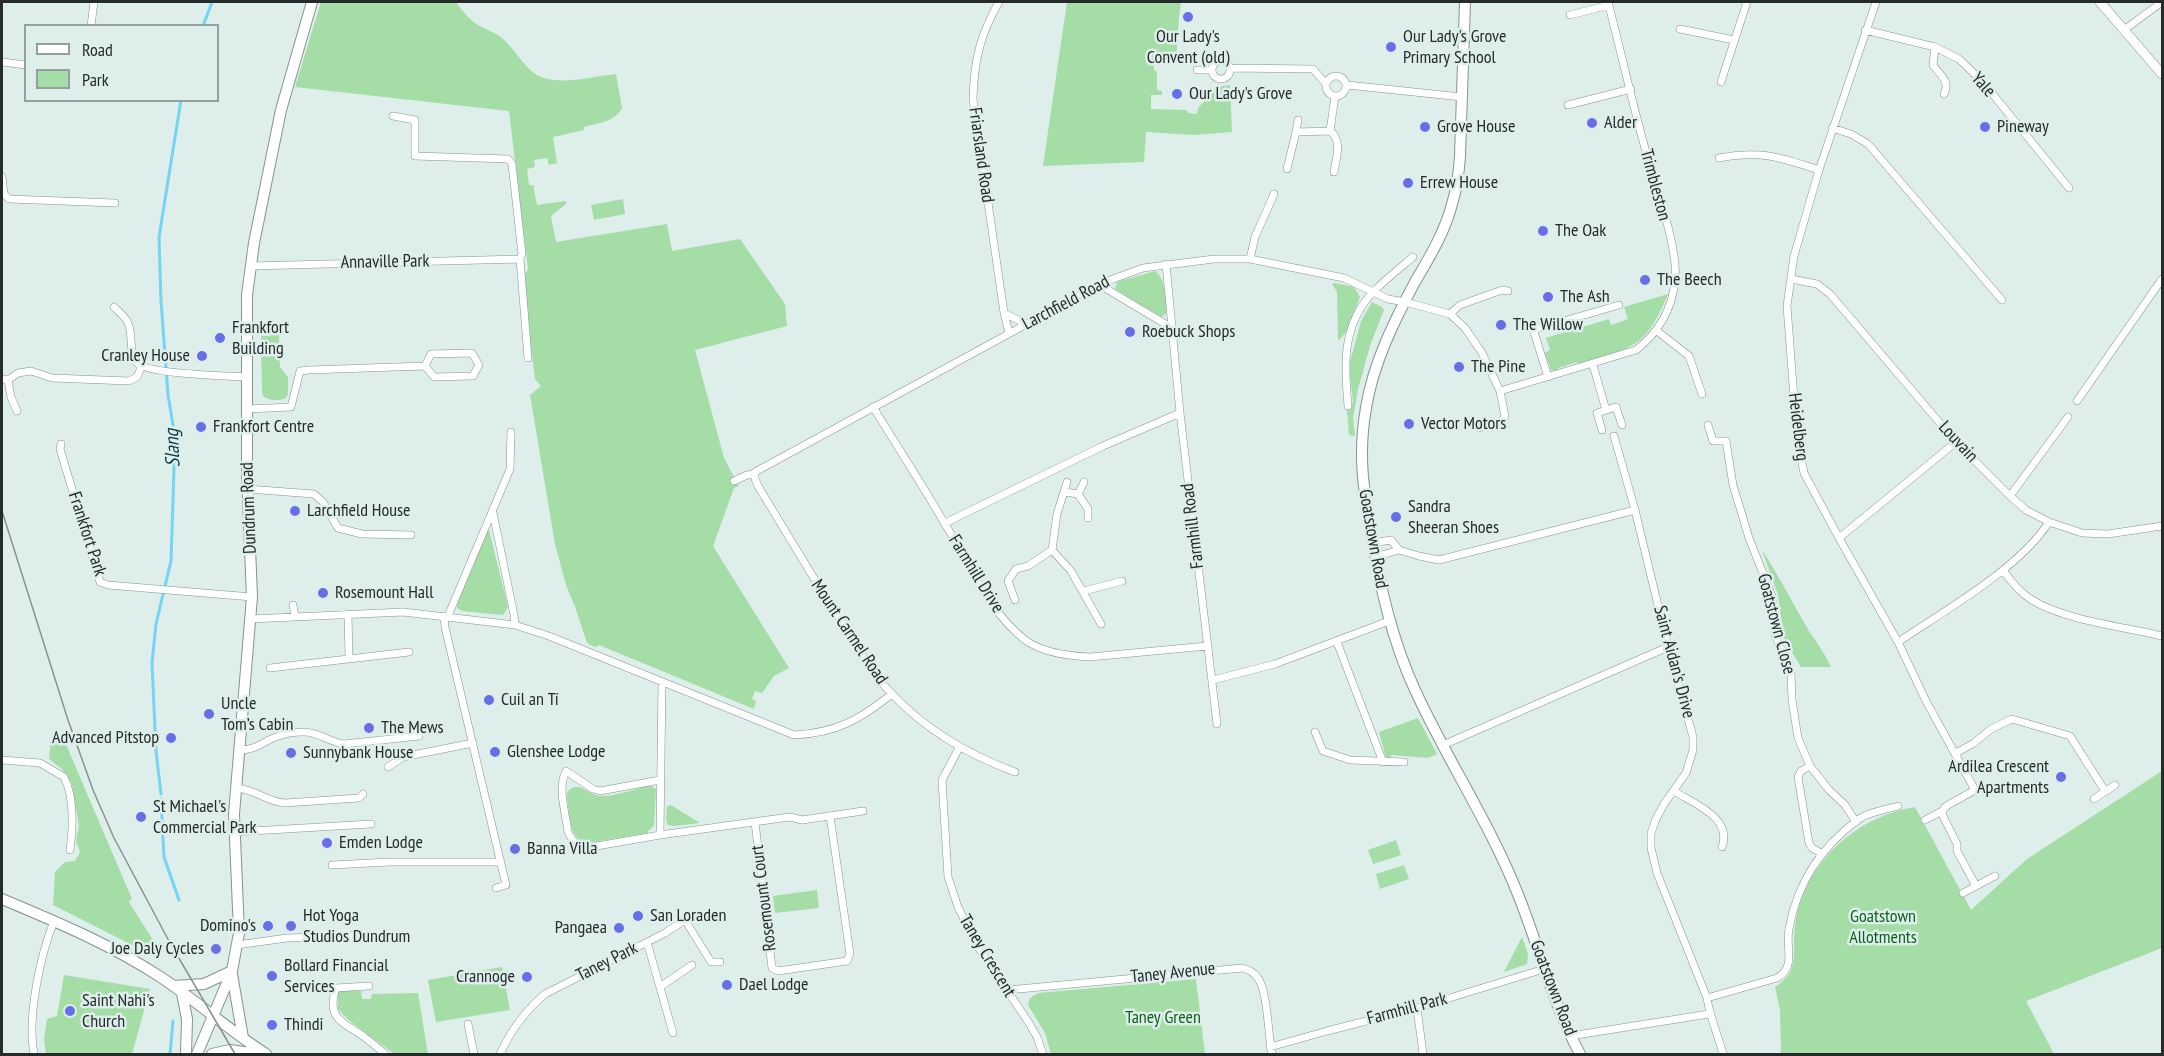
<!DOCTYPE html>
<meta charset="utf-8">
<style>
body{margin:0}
#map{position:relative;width:2164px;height:1056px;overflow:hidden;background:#deeeeb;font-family:"PT Sans Narrow",sans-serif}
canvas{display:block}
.frame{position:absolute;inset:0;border:3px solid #252b2a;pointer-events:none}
.legend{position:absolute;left:24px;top:24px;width:195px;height:78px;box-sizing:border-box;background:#deeeeb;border:2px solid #94a09e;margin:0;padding:8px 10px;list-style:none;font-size:18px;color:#252b2a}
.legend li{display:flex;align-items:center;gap:12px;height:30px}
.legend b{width:30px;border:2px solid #94a09e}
</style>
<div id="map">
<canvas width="2164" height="1056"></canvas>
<div class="frame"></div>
<ul class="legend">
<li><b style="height:8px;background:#fff"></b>Road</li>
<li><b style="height:16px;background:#a4dda6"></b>Park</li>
</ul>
</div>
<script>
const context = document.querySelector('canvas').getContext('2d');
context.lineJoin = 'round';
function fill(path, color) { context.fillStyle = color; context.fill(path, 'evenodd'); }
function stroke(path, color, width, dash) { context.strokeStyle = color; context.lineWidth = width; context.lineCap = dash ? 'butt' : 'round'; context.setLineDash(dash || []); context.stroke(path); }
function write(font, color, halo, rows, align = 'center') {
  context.font = font + ' "PT Sans Narrow",sans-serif'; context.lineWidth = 5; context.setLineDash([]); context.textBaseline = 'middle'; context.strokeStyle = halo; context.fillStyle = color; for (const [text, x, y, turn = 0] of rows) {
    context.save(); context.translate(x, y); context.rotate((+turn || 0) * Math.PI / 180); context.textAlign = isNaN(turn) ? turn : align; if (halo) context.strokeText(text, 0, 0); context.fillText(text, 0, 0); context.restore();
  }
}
const green = new Path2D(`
 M321 2H456C462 11 469 19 478 25 486 30 495 32 503 39 514 48 521 63 534 73 552 88 595 76 616 74L622 108C615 122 598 123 584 127V130L553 137 557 163 549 165 547 158 534 160 535 167 527 169 529 185H533L537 205 566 201V204L551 216 556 242 667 224 672 251 740 239 785 304 787 326 695 350 724 458 739 486 734 488 713 546 789 668 774 676 762 693 755 691 752 699 756 701 754 709 599 645 595 647 587 643 575 607 566 585 555 544 530 395 541 386 535 379 523 277 528 269 509 111 295 87Z
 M1067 2H1181C1178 22 1177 43 1176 64L1154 65V70L1157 72V90L1162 91V95H1151V109L1187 110 1188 113 1197 114 1198 108 1218 87 1230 85 1232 132 1193 135 1146 132 1144 162 1043 166Z
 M623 199 625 214 594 220 591 205Z
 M1155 271C1167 280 1165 298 1167 312L1164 316H1160L1115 289 1117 282Z
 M1335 283 1354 287 1360 297 1347 331 1338 341 1337 292 1332 284Z
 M1668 294C1645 350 1632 347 1579 364L1577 362 1558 368V371L1551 370 1545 353 1550 350 1546 338 1609 319 1611 325 1628 319 1624 307Z
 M1372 302 1382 307 1384 310 1370 346 1358 389 1353 418 1355 436 1349 435 1347 411 1353 402 1349 366 1361 321Z
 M279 335 280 367 288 377V394L286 398C279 401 269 401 263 396L262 391 261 336Z
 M489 530 508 607 503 615 462 611 457 608V601L486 532Z
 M1762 550C1779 576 1793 604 1809 631 1817 643 1825 654 1831 667H1801L1784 639 1778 595Z
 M1418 718 1437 754 1428 758 1392 755 1389 758H1386L1379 732Z
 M51 741 65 742 132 899 129 901 130 904 162 954 157 957 144 943 140 949 53 905 55 872 65 862 75 861 80 852 76 841 79 826 72 784 62 769 49 759Z
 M2162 771V948L2026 1001 2054 1054H1781L1780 1011 1775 987C1802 970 1791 953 1795 926 1804 863 1855 817 1915 807L1971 910 2027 859Z
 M650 785 656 789 654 826 648 831V833L587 843C568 839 570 814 567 797V792C580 778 587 796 602 796 617 796 635 789 650 785Z
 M670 805H671L700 823 674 826 668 825 666 820 667 807Z
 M1396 840 1401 855 1373 864 1368 850Z
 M1404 865 1409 879 1380 889 1376 874Z
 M817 890 819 908 775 913 773 896Z
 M1522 937 1528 954 1527 964 1504 972Z
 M502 967 510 1010 436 1022 428 980Z
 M64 975 150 989 132 1054H46L44 1039 47 1019 57 1016Z
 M1196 979 1205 1054H1051L1045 1033 1028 1005 1030 998 1038 993Z
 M343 990 361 991 362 999H371L372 994 418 993 428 1054H394C376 1039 353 1027 338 1009V992Z`);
const stream = new Path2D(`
 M203 26 212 2
 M161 794 156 751 152 663 156 624 171 561 175 437 168 395 161 301 159 237 181 100
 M161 799 164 857 179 900
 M170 1054 173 1021`);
const minor = new Path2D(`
 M999 2C980 35 974 61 973 99L1004 313 1009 333
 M1876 2 1819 170 1794 256 1787 306 1797 438 1804 473 1839 538 1898 642 1926 701 1975 790 1948 805 1944 808 1942 814 1957 844V851L1976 886
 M1570 15 1609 5
 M91 26 94 2
 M1680 29 1734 40
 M1865 30 1935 47 1959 59 1982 81 2069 188
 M2124 30 2162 2
 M1935 47 1933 65C1940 75 1951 82 1944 94
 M1212 70a9 9 0 1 1 18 0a9 9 0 1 1-18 0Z
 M2 62 26 65
 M1230 68 1313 69 1326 84
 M1197 70H1212
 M1326 86a10 10 0 1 1 20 0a10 10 0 1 1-20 0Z
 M1721 82 1747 2
 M1347 85 1462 97
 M1568 105 1631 89
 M393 116 415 120V156L508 159 512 164 522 254 520 259 528 358
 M1832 128 1851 134 1868 144 2002 300
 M1296 132 1298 120
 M1719 158C1760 150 1780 157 1819 170
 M1287 169 1296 132 1330 131
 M1334 172C1336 159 1343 140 1330 131L1335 96
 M2 177 4 194 9 199 115 203
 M1250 259 1255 237 1274 194
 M1166 264 1180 413 1217 724
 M251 266 520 259
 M1791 279 1817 284 1830 294 1956 442 2010 496 2026 510 2049 522 2082 533 2108 534 2162 526
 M1102 283 1105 288 1172 328
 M114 307C118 311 124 316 127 321 134 333 128 350 136 362 143 374 229 376 247 377
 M1004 313 1020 321 1022 326
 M1450 314 1460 305 1502 290 1508 291
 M1657 331 1689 356 1702 394
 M1593 365 1606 410
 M1548 377 1534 332 1536 329 1619 305
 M2 379 8 380 18 373 31 371 52 378 129 381 137 377 141 368
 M8 380 11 397 17 411
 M1500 391 1636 350C1658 333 1672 309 1675 281 1679 249 1655 185 1646 152 1632 102 1621 52 1608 2
 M2077 401 2162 279
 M1348 406C1344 363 1342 324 1374 291 1386 279 1400 268 1413 257
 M873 407C897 446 922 484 945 524 969 563 988 611 1025 640 1043 653 1068 656 1090 657L1207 646
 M247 409 291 407 300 371 309 370 425 366 431 354 472 353 479 365 473 376 434 377 425 366
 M1708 425 1713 441H1726L1733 485 1749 538 1772 596 1775 635 1791 673 1792 700 1798 738 1810 766 1829 790 1845 805 1856 822
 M1602 430 1597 413 1616 407 1622 425
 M1614 436 1635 510 1668 647 1693 737V750L1686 773 1664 804 1656 819 1651 833V848L1657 873 1707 998C1710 1018 1718 1035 1723 1054
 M61 444 60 449 100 582 108 585 252 597
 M734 481 747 475 755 474
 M1067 482 1057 514 1052 550 1071 571 1101 624
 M247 489 314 494 323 502 338 528 362 534 411 535
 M1065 492 1078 494 1084 482
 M1078 494 1088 509V518
 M2010 496 2068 417
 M493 513 514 615 515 625
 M945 523 1103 446 1180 413
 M1839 538 1956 442
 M1372 543 1391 540 1399 550
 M1375 557 1399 550 1419 556 1439 560 1635 510
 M2003 570C2011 582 2019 592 2032 600 2064 620 2125 627 2162 636
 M1084 591 1122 581
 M1015 600 1008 581 1016 569 1028 566 1052 550
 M293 605 295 617
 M348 614 349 658
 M444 616 445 627 506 885 496 888
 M448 616 510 469 511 432
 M251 619 403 612 515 625 549 636 794 735C836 733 859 720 892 694
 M1337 642 1383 762
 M1898 642C1944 611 2020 568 2049 522
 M270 668 409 652
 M1213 680 1275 664 1389 621
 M1315 732 1323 751 1350 760 1404 762
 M1443 745 1668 647
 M959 748 942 780 948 877 958 907 978 947 1029 1023 1037 1037 1043 1054
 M239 750C258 750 262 741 279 736 286 733 295 732 303 732 317 731 329 742 344 744L419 736
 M1956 753 1974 743 1991 729 2012 719 2070 736 2105 791
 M2 760 40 763 64 777C75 798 73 827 70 850
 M1810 766 1801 771 1798 777 1809 843 1812 848 1821 853
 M388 767 403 757 473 743
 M1015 772C969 755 926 730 892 694 872 674 857 647 842 623 813 578 786 532 758 486L755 479V472L1102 283 1143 268 1214 259H1250L1344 278 1388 299 1405 302 1450 314 1465 328 1482 353 1500 391 1505 416 1502 421 1479 428
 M660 780 600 791 593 789 566 771C557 788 566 814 568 832 574 844 578 847 591 847L660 835 775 819 790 817 802 820 863 811
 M236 788C256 789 266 802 285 803L359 798 363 794
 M1674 791C1692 803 1733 817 1722 847
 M2094 799 2115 785
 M1925 820 1942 811
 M755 822 772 968 778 971 847 961 850 954 830 816
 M235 832 371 824
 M660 835 662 682
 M332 865 390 862H501
 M1963 893 1995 876
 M647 942 673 1033
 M237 945 287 938 369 935
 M369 986 336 988C326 1018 342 1022 363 1036 371 1042 378 1048 385 1054
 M660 987 692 965
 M1008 990 1242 968C1249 970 1254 972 1258 978 1268 993 1268 1035 1272 1054
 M1707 998 1777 978C1797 966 1785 948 1789 929 1797 883 1822 846 1859 819 1869 812 1885 810 1898 806
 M1417 1008 1423 1054
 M468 1024 474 1054
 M1570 1036 1709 1014
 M1270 1047 1327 1031 1417 1008 1544 969
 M34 1054C27 1018 40 956 54 921
 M500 1054C511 1030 525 1011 545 994L665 933 685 920 711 962H720`);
const tertiary = new Path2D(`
 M2100 2 2162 74`);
const secondary = new Path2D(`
 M1465 2 1460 156C1459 172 1457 188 1452 204 1445 232 1429 258 1415 282 1394 321 1373 364 1366 408 1358 453 1363 487 1371 532 1380 587 1392 640 1415 690 1447 760 1491 825 1519 897 1540 950 1553 1004 1580 1054
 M2 899C57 922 112 945 162 978 198 1002 230 1031 266 1054
 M232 974 243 1038
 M173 986 204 984 232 971
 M182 993 187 1019 186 1054
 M197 1054 232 971 239 933 234 814 252 597 247 474V295L254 243 281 110 312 2
 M212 1054 230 1050 258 1054`);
const tram = new Path2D(`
 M2 511 68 720 93 790 114 838 170 943 235 1054`);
const markers = [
 [1188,17,6,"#666fe8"],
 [1391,47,6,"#666fe8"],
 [1177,94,6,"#666fe8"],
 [1592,123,6,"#666fe8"],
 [1425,127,6,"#666fe8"],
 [1985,127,6,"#666fe8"],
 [1408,183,6,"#666fe8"],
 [1543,231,6,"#666fe8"],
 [1645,280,6,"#666fe8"],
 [1548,297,6,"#666fe8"],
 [1501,325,6,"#666fe8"],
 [1130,332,6,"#666fe8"],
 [220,338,6,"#666fe8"],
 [202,356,6,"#666fe8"],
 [1459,367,6,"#666fe8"],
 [1409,424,6,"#666fe8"],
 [201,427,6,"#666fe8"],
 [295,511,6,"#666fe8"],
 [1396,517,6,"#666fe8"],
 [323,593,6,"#666fe8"],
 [489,700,6,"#666fe8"],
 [209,714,6,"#666fe8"],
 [369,728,6,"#666fe8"],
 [171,738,6,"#666fe8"],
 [495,752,6,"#666fe8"],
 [291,753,6,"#666fe8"],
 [2061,777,6,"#666fe8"],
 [141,817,6,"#666fe8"],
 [327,843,6,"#666fe8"],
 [515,849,6,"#666fe8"],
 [638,916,6,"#666fe8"],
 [268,926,6,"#666fe8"],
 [291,926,6,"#666fe8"],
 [619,928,6,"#666fe8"],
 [216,949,6,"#666fe8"],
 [272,976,6,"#666fe8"],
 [527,977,6,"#666fe8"],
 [727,985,6,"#666fe8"],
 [70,1011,6,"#666fe8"],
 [272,1025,6,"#666fe8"]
];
const poiNames = [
 ["Our Lady's",1188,37,"center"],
 ["Convent (old)",1188,58,"center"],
 ["Our Lady's Grove",1403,37],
 ["Primary School",1403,58],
 ["Our Lady's Grove",1189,94],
 ["Alder",1604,123],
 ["Grove House",1437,127],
 ["Pineway",1997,127],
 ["Errew House",1420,183],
 ["The Oak",1555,231],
 ["The Beech",1657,280],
 ["The Ash",1560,297],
 ["The Willow",1513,325],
 ["Frankfort",232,328],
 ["Building",232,349],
 ["Roebuck Shops",1142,332],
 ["Cranley House",190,356,"right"],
 ["The Pine",1471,367],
 ["Vector Motors",1421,424],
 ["Frankfort Centre",213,427],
 ["Sandra",1408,507],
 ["Sheeran Shoes",1408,528],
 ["Larchfield House",307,511],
 ["Rosemount Hall",335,593],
 ["Cuil an Tí",501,700],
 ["Uncle",221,704],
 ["Tom’s Cabin",221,725],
 ["The Mews",381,728],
 ["Advanced Pitstop",159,738,"right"],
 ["Glenshee Lodge",507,752],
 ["Sunnybank House",303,753],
 ["Ardilea Crescent",2049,767,"right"],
 ["Apartments",2049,788,"right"],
 ["St Michael's",153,807],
 ["Commercial Park",153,828],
 ["Emden Lodge",339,843],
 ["Banna Villa",527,849],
 ["Hot Yoga",303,916],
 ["Studios Dundrum",303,937],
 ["San Loraden",650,916],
 ["Domino's",256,926,"right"],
 ["Pangaea",607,928,"right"],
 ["Joe Daly Cycles",204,949,"right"],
 ["Bollard Financial",284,966],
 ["Services",284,987],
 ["Crannoge",515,977,"right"],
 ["Dael Lodge",739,985],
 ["Saint Nahi's",82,1001],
 ["Church",82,1022],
 ["Thindi",284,1025]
];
const streetNames = [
 ["Yale",1983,85,48],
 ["Friarsland Road",981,155,82],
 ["Trimbleston",1655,185,75],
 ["Annaville Park",385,262,-1],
 ["Larchfield Road",1066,303,-28],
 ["Heidelberg",1798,427,83],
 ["Louvain",1958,442,47],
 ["Dundrum Road",249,508,-92],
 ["Farmhill Road",1193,526,-97],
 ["Frankfort Park",87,534,72],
 ["Goatstown Road",1373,539,80],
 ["Farmhill Drive",976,574,58],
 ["Goatstown Close",1776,624,75],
 ["Mount Carmel Road",849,632,56],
 ["Saint Aidan's Drive",1674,662,75],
 ["Rosemount Court",764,898,-97],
 ["Taney Crescent",987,956,59],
 ["Taney Park",607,962,-27],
 ["Taney Avenue",1173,973,-6],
 ["Goatstown Road",1553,988,69],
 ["Farmhill Park",1407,1009,-15]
];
const parkNames = [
 ["Goatstown",1883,917],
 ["Allotments",1883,938],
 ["Taney Green",1163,1018]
];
const waterNames = [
 ["Slang",173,448,-92]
];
fill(green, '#a4dda6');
stroke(stream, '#74d4f1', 3);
stroke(minor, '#859391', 8);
stroke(tertiary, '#859391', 10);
stroke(secondary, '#859391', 12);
stroke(minor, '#fff', 7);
stroke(tertiary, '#fff', 9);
stroke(secondary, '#fff', 10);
stroke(tram, '#889391', 1.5);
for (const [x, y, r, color] of markers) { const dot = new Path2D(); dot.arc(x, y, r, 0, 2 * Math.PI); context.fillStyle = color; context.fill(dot); stroke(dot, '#deeeeb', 2); }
write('18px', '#252b2a', '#deeeeb', poiNames, 'left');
write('18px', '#252b2a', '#deeeeb', streetNames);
write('18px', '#0b631d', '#deeeeb', parkNames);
write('italic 20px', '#0f3c48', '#deeeeb', waterNames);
</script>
